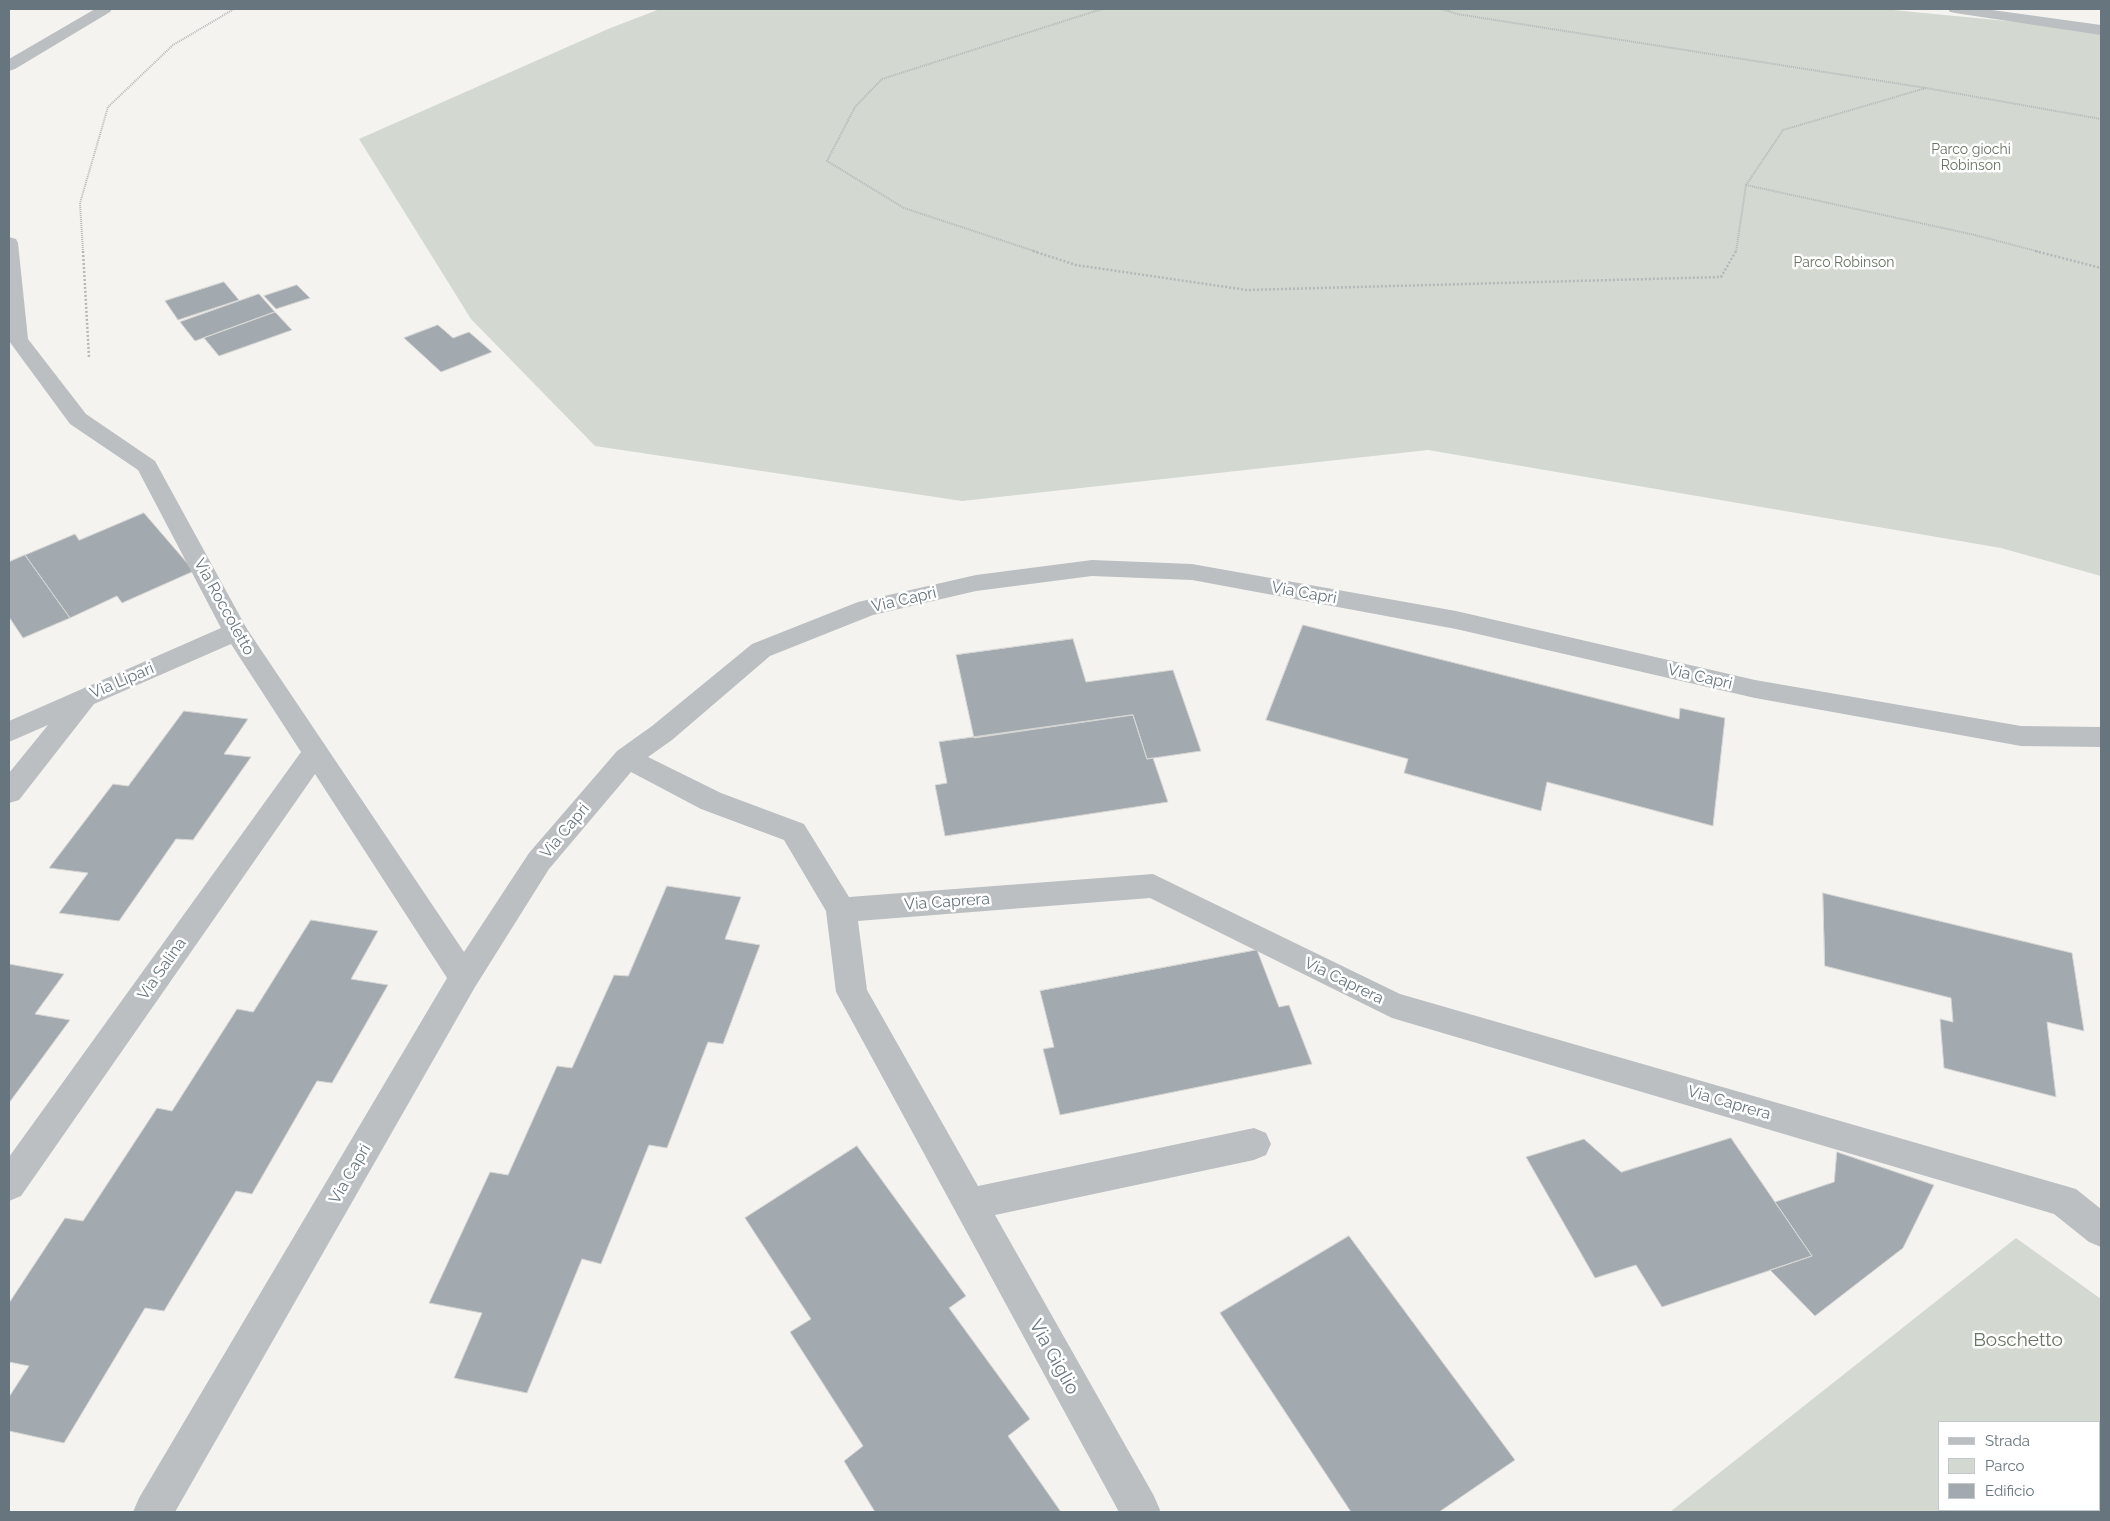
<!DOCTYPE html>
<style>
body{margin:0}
#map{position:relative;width:2110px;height:1521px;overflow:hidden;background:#f4f3f0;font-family:Raleway,sans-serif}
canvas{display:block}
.frame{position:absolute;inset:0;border:10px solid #66757e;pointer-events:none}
.legend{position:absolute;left:1938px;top:1421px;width:162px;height:90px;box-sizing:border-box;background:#fff;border:1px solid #c2c8cb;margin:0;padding:6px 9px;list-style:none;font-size:15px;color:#66757e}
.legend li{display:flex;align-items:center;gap:10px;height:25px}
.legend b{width:25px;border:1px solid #c2c8cb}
</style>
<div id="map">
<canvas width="2110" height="1521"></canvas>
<div class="frame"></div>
<ul class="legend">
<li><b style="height:6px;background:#bbbfc2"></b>Strada</li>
<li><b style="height:14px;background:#d3d8d0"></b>Parco</li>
<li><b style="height:14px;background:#a3aaaf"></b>Edificio</li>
</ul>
</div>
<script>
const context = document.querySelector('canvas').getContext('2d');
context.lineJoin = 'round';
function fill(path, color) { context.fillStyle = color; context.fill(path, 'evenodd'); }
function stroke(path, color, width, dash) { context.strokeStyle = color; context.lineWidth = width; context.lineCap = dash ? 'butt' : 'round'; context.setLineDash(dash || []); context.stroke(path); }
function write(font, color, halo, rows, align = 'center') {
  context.font = font + ' Raleway,sans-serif'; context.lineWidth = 5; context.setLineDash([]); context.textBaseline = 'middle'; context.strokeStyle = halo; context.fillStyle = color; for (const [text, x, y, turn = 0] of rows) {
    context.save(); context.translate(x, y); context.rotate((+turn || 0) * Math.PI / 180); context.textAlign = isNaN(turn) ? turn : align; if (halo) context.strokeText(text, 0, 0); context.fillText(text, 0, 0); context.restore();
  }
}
const green = new Path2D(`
 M660 9H1882L2101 30V576L2001 548 1428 450 962 501 595 446 471 319 359 139 608 29Z
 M2016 1238 2101 1299V1512H1670ZM1939 1422H2099V1510H1939Z`);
const building = new Path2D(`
 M224 282 239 300 178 320 165 301Z
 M297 285 310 298 276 309 264 296Z
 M259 294 275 312 195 341 180 322Z
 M275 312 292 330 219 356 204 338Z
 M438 325 453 338 469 332 492 352 441 372 404 338Z
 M144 513 194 571 122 603 117 596 70 618 25 555 75 534 79 540Z
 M25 555 70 618 23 638 9 617V562Z
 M1303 625 1679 719 1680 708 1725 718 1713 826 1547 782 1541 811 1404 773 1408 759 1266 720Z
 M1073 639 1086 682 1173 670 1201 751 1147 759 1133 715 974 738 956 655Z
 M184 711 248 719 224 754 251 757 193 840 176 839 119 921 59 913 88 873 49 868 113 784 128 786Z
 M1133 715 1147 759 1153 758 1168 802 945 836 935 785 947 783 939 742Z
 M667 886 741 897 725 939 760 945 723 1044 708 1042 667 1148 649 1145 601 1264 582 1259 527 1393 454 1378 482 1313 429 1303 490 1172 508 1175 557 1066 572 1068 614 975 628 976Z
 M1823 893 2072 953 2084 1031 2047 1022 2056 1097 1944 1068 1940 1019 1953 1022 1951 998 1825 966Z
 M311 920 378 931 351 979 388 985 332 1083 317 1081 252 1194 236 1191 164 1311 145 1308 64 1443 9 1431V1397L29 1366 9 1362V1303L65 1218 83 1221 157 1108 172 1111 237 1009 253 1012Z
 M1257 950 1279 1007 1289 1005 1312 1064 1060 1115 1043 1049 1054 1047 1040 991Z
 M9 964 64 974 35 1014 70 1020 9 1103Z
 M1731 1138 1812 1256 1662 1307 1636 1265 1595 1278 1526 1157 1584 1139 1621 1172Z
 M857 1146 966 1296 949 1308 1030 1419 1008 1436 1061 1512H875L844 1461 863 1446 790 1332 811 1319 745 1218Z
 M1837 1152 1934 1185 1903 1248 1815 1316 1770 1270 1812 1256 1775 1202 1834 1182Z
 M1349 1236 1515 1460 1439 1512H1351L1220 1313Z`);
const pathFar1 = new Path2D(`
 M1442 9 1457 14 1926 88
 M1746 185 1783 130 1926 88 2101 119
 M83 252 80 203 108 107 173 45 234 9
 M1037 252 904 208 827 161 855 107 882 79 1102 9
 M1736 252 1746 185 1975 235 2040 252`);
const path = new Path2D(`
 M83 251 89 357
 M1033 251 1076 265 1247 290 1721 277 1736 251
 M2035 251 2101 268`);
const minor = new Path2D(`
 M95 9H112L110 12 15 69 9 71V59Z
 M1948 9H1985L2101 25V35L1955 13 1950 12Z
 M9 237 16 239 18 243 28 339 86 414 155 461 247 629 464 952 529 853 617 751 652 726 752 644 858 602 976 575 1092 560 1192 564 1456 611 1755 680 2021 726 2101 727V747L2021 746 1755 698 1456 629 1192 580 1092 576 976 591 873 615 770 656 672 740 648 757 721 793 804 824 849 897 1153 874 1400 994 2076 1189 2101 1209V1247L2089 1242 2054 1214 1392 1018 1150 898 858 921 867 990 978 1186 1254 1128 1266 1133 1271 1144 1266 1155 1254 1160 995 1215 1154 1496 1160 1510 1159 1512H1119L841 1001 836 992 826 911 784 840 701 809 631 772 549 869 475 987 175 1512H133L139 1498 447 978 315 774 21 1196 9 1201V1157L301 752 231 644 94 704 19 800 9 803V773L48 725 9 742V721L221 628 138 470 70 424 9 341Z`);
const farParknames = [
 ["Parco giochi",1971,150],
 ["Robinson",1971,166],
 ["Parco Robinson",1844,263]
];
const streetNames = [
 ["Via Capri",1304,593,10],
 ["Via Capri",904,600,-13],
 ["Via Roccoletto",224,607,61],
 ["Via Capri",1700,677,13],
 ["Via Lipari",122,681,-23],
 ["Via Capri",565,831,-50],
 ["Via Caprera",947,902,-4],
 ["Via Salina",162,969,-55],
 ["Via Caprera",1344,981,26],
 ["Via Caprera",1729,1103,16],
 ["Via Capri",350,1174,-60]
];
const nearParknames = [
 ["Boschetto",2018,1340]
];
const nearStreetnames = [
 ["Via Giglio",1054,1357,61]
];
fill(green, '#d3d8d0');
fill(building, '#a3aaaf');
stroke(building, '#d5d5d3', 1);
stroke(pathFar1, '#b5b8ba', 2, [1, 1]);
stroke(path, '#b5b8ba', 2.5, [2, 2]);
fill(minor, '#bbbfc2');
write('14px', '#697664', '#fff', farParknames);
write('16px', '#66757e', '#fff', streetNames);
write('19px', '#697664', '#fff', nearParknames);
write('19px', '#66757e', '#fff', nearStreetnames);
</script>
